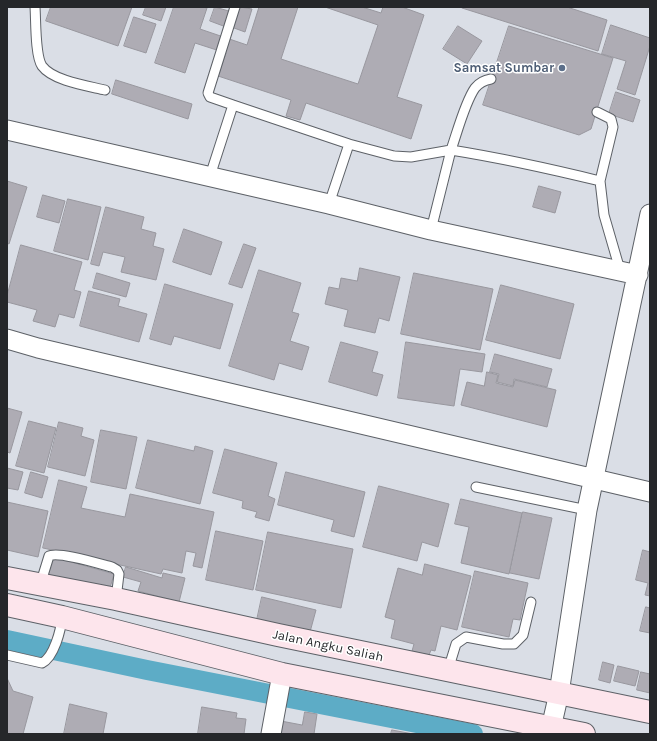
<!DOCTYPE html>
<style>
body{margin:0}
#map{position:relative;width:657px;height:741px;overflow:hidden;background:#dadee6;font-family:Karla,sans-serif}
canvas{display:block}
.frame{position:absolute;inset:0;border:8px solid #25272a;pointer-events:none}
</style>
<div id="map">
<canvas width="657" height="741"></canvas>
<div class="frame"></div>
</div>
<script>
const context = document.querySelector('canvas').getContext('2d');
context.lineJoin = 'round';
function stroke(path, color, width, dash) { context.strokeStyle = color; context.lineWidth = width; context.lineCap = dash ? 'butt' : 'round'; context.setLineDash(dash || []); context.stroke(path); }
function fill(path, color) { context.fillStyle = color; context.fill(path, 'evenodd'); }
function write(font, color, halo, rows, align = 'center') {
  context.font = font + ' Karla,sans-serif'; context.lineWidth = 3; context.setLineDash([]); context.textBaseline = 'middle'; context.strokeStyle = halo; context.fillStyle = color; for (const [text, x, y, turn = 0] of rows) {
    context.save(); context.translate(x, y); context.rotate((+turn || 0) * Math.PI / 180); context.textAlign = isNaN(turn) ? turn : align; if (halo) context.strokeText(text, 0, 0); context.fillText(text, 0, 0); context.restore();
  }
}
const canal = new Path2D(`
 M7 640 147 670 473 734`);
const building = new Path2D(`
 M51 7H132L118 46 46 21Z
 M146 7H166L161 21 143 15Z
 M174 7H202L207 8 200 29 247 45 259 7H298L281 59 358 84 378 25 325 7H362L381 13 383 7H402L424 15 397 97 422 105 411 139 306 103 300 120 286 116 291 100 218 76 226 53 195 43 185 73 155 63Z
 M215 7 232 12 226 27 210 21Z
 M240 7 252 9 245 32 234 28Z
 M462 7H567L607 20 598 51 462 8Z
 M134 17 156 24 146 53 124 46Z
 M611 25 650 38V46L635 95 617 89 626 61 602 54Z
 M458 26 482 41 467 64 443 49Z
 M509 26 613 58 591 129 579 135 483 105Z
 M116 80 192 104 188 119 112 94Z
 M616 92 640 100 633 122 609 114Z
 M7 181 27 187 9 244 7 243Z
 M539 186 561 192 555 213 533 207Z
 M43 195 65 201 59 223 37 217Z
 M68 199 101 207 88 260 54 251Z
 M106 207 144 217 141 229 156 233 153 246 164 249 156 280 121 272 125 257 103 252 99 266 91 264Z
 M184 229 222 242 211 275 173 262Z
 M244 244 256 248 242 288 229 284Z
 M21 245 82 262 74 290 81 292 74 318 59 314 55 327 33 321 37 310 7 302V296Z
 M360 268 400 277 389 321 379 318 375 333 344 326 348 310 325 304 329 287 339 289 341 278 357 281Z
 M259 270 301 283 292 312 299 314 290 341 309 347 302 370 279 363 274 380 229 366Z
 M97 273 130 283 126 297 93 288Z
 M414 273 493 289 480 350 401 334Z
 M165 284 233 304 220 349 174 336 171 345 150 339Z
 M501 285 574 304 560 359 486 340Z
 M89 291 120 299 118 306 147 314 139 342 80 326Z
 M341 342 378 352 372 372 383 375 377 396 329 382Z
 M406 342 485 354 482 372 460 369 454 406 398 398Z
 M495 354 552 369 547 387 514 379 513 386 497 382 499 374 490 372Z
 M487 372 498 375 496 383 513 387 515 380 556 390 547 427 461 405 467 382 484 386Z
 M7 408 22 412 10 453 7 452Z
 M29 421 56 428 44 473 16 466Z
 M59 422 83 428 81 436 94 440 85 476 48 467Z
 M101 430 137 437 126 489 91 482Z
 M148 440 194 451 195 446 213 451 200 504 136 488Z
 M225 449 277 463 268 496 275 499 269 521 255 517 257 512 242 508 243 501 213 493Z
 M7 468 23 472 18 490 7 488Z
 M31 472 48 477 42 498 25 493Z
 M286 472 365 492 354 537 331 531 334 520 278 505Z
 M59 480 87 487 81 508 125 517 130 494 214 512 202 568 193 566 196 553 186 551 182 573 163 569 161 574 43 548Z
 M379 486 449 504 438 547 422 542 417 561 363 547Z
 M461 499 522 513 509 574 461 563 469 527 455 524Z
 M7 502 48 511 38 557 7 550Z
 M523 512 552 518 539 579 510 573Z
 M216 531 263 541 253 590 206 580Z
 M268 532 353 549 341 608 256 590Z
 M643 550 650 552V596L645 595 648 583 636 580Z
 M54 557 114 574 108 595 48 578Z
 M425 564 471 576 457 630 441 626 435 651 431 650 429 655 412 651 414 644 391 638 395 620 385 617 398 568 422 575Z
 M126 567 162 578 163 573 185 578 179 602 138 591 141 582 123 577Z
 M475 571 528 583 520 620 513 619 509 637 462 627Z
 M262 597 316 610 310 632 257 620Z
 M646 607 650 608V633L640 631Z
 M603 662 614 665 610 683 599 680Z
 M618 666 639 671 635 686 614 681Z
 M641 672 650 674V693L637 690Z
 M7 678 13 691 33 697 23 734H7Z
 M70 704 107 713 103 734H64Z
 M202 707 237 713 236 718 246 719 244 734H198Z
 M305 712 317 714 314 734H279L281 721 302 725Z
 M392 730 413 734H391Z`);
const service = new Path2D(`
 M35 7C36 20 35 56 42 66 53 81 88 86 105 90
 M233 105 210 97 208 93 235 7
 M597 112 611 119 613 127 600 181
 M349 144 394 156 411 157 451 150C457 133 465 102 475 88 479 83 485 80 491 79
 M210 176 233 105 349 144 329 204
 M431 230 451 150C501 158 551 169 600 181L604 215 620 270
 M476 487 587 510
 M40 585 49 556C58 551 100 564 112 567L117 570 119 574 116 599
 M7 655 42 663C54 657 61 630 62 617
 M448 670 456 644 466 637 503 644H514L523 635 531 602`);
const minor = new Path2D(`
 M7 130 329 204 431 230 638 275
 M7 339 38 348 650 492
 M551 728 559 693 587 510 650 214
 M271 734 282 674`);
const secondary = new Path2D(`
 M7 578 116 599 278 635 650 712
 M7 605 62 617 282 674 584 734`);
const markers = [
 [562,68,4,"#5c6f8a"]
];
const serviceNames = [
 ["Samsat Sumbar",554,68]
];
const streetNames = [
 ["Jalan Angku Saliah",328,646,12]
];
stroke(canal, '#5dacc6', 20);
fill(building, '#aeacb4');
stroke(building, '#98979e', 1);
stroke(service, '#5d6167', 11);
stroke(minor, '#5d6167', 21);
stroke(secondary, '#5d6167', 24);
stroke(service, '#fff', 9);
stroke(minor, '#fff', 19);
stroke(secondary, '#fde5ec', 22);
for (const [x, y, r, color] of markers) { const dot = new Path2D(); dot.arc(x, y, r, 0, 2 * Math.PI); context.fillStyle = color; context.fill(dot); stroke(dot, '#fff', 1.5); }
write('bold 13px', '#4e5e75', '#fff', serviceNames, 'right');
write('13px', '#25272a', '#fff', streetNames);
</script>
